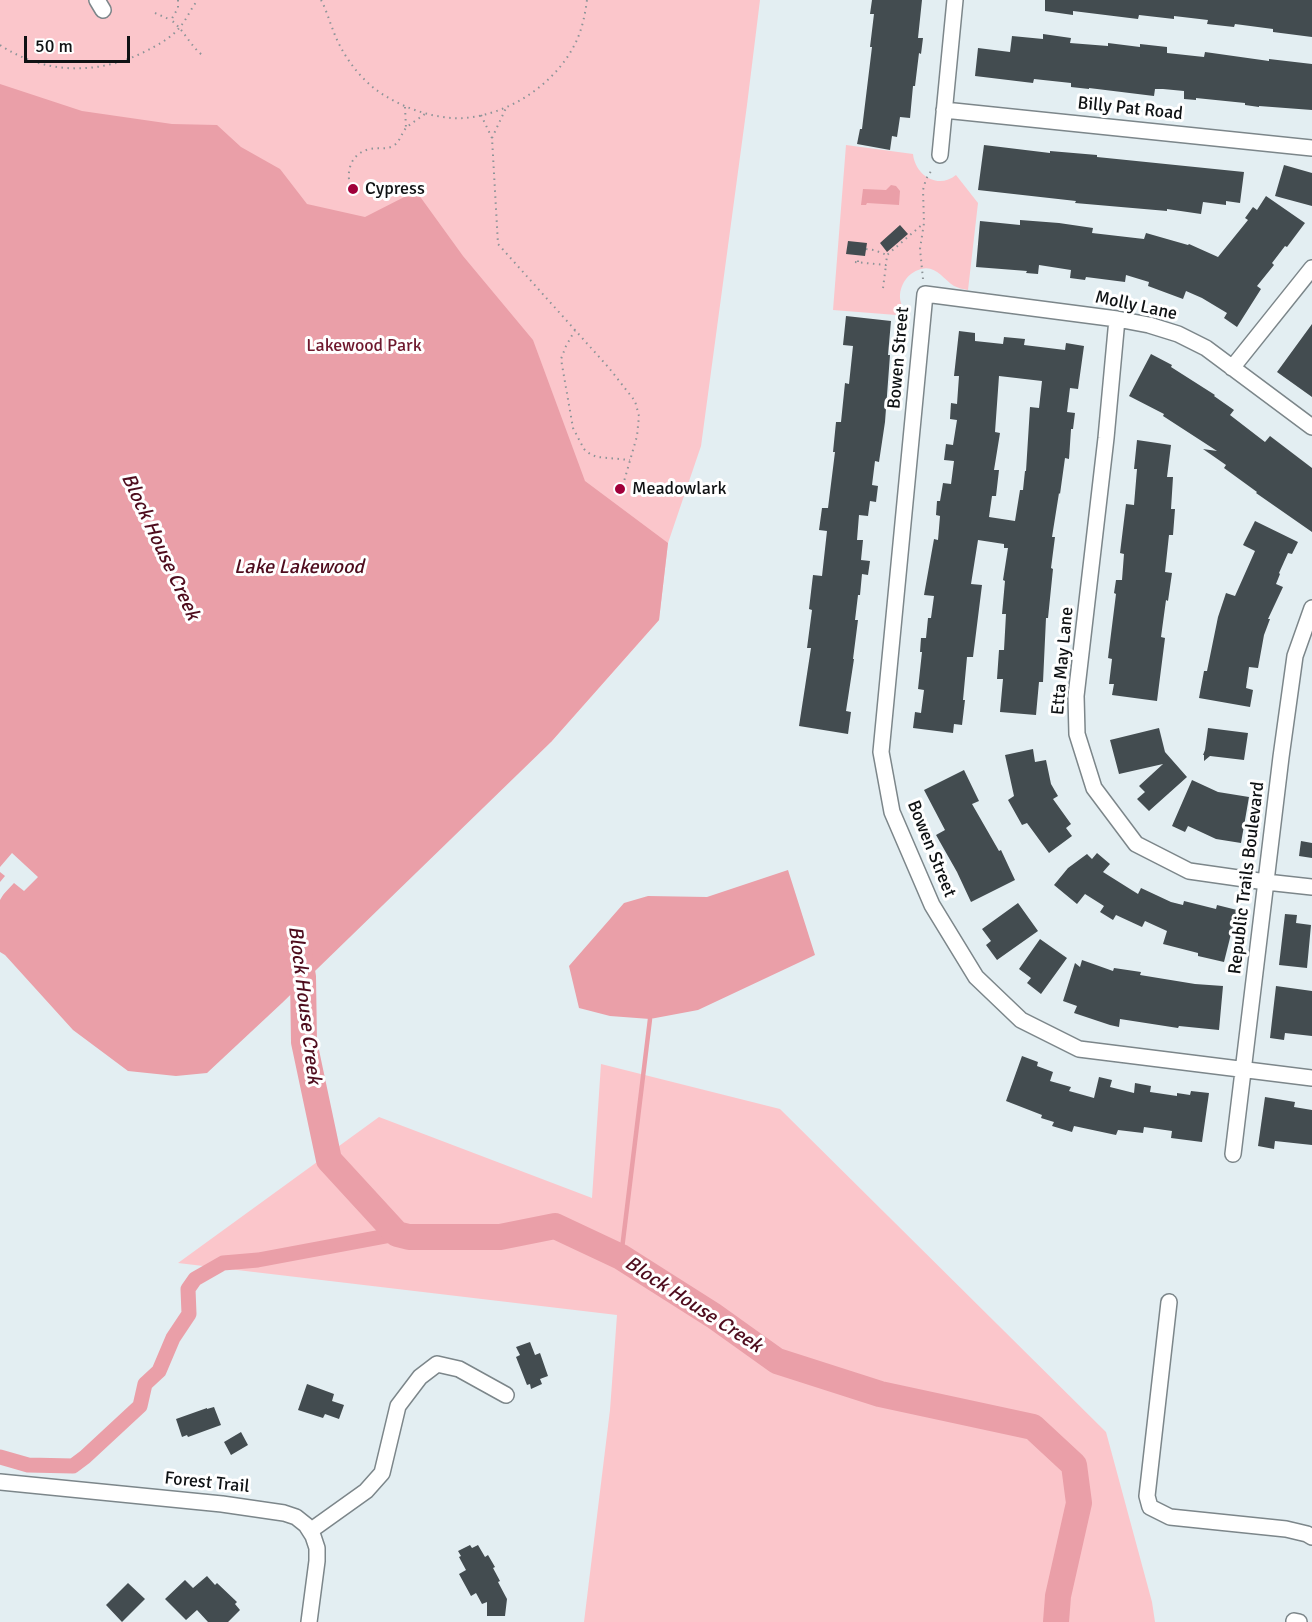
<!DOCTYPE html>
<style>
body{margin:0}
#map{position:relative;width:1312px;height:1622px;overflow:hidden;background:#e3eef2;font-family:Signika,sans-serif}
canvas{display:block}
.scale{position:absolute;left:24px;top:36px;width:106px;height:27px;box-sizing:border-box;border:3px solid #0f1214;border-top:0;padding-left:8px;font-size:18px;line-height:21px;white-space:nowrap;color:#0f1214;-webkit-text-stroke:4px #fff;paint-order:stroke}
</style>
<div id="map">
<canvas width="1312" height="1622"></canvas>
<div class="scale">50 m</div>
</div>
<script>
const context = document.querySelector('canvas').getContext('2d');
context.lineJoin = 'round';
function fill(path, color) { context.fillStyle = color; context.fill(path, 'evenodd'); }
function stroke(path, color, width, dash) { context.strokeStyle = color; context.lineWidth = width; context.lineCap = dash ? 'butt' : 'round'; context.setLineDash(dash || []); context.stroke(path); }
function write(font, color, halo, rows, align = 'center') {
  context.font = font + ' Signika,sans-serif'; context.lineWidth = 6; context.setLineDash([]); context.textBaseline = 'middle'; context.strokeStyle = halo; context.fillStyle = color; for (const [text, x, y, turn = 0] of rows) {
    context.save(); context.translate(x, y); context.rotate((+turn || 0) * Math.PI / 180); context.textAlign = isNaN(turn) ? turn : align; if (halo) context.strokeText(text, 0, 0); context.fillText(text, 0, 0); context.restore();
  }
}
const green = new Path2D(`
 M0 0H760L747 105 701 446 668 543 659 620 551 742 0 439Z
 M846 145 913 154C915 175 938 190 956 175L978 203 968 290C963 289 958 288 954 286 943 279 936 265 921 269 906 273 897 289 901 303 902 308 906 312 909 316L833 310Z
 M601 1064 780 1109 1106 1432 1152 1602 1155 1622H584L610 1410 617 1315 178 1263 379 1117 592 1198Z`);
const water = new Path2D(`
 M0 84 82 111 172 124 217 125 241 147 280 169 307 204 365 217 416 191 463 256 533 340 585 481 668 543 659 620 551 742 282 1003 207 1073 176 1076 128 1071 73 1030 5 955 0 952V900L13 878 0 885Z
 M891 185 896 186 900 191 899 205 867 203 866 205H861L863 189 886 190Z
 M788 870 815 955 698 1010 650 1019 610 1016 579 1008 569 966 624 903 648 896 707 897Z`);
const pier = new Path2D(`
 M12 853 38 877 24 891 14 883 0 898V894L5 886 0 888V882L5 876 0 872V867Z`);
const stream = new Path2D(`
 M621 1257 650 1019`);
const canal = new Path2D(`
 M0 1457 28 1465 73 1466 85 1457 140 1406 145 1384 159 1371 173 1338 189 1314 188 1289 195 1279 223 1263 258 1260 397 1234`);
const river = new Path2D(`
 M298 948 303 977 304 1042 329 1160 397 1234 409 1237H500L555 1226 621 1257 714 1316 777 1361 880 1394 1033 1427 1074 1465 1079 1503 1058 1596 1056 1622`);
const building = new Path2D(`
 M872 0H922L918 38H923L921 54 919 53 915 86H913L910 118 900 117 897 137 892 136 890 150 857 144 860 129H862L872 47H870L874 14H870Z
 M1045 0H1312V37L1273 32V29L1235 24 1234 27 1207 24 1208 20 1174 16V19L1139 15 1138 19 1073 11V15L1045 11Z
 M1043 34 1071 38 1070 43 1108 46V43L1140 47V44L1167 47V53L1204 57 1205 52 1269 61V59L1312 64V110L1259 106V107L1245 105V103L1196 98V100L1184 99V91L1163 89H1155L1154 96 1089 88V89L1071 87V83L1034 79 1033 83 975 76 978 48 1010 52 1012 36 1043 39Z
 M984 145 1050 153V151L1097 155V157L1244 172 1240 203 1226 201V205L1203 202 1201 214 1167 209V211L1075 203 1076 201 978 190Z
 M1284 165 1312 173V206L1275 196Z
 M1266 196 1305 223 1287 247 1285 246 1272 263 1274 265 1257 286 1261 289 1237 327 1224 318 1227 313 1202 298 1186 291 1183 299 1148 286 1149 282 1126 275 1125 282 1086 277 1085 280 1070 278 1071 270 1039 265 1038 274 1026 273 1027 271 976 267 980 221 1020 225V220L1059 223 1093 228 1092 233 1144 239 1146 233 1188 245 1189 244 1218 257 1248 220 1245 218 1253 207 1257 210Z
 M900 225 908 234 887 252 880 243Z
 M848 241 867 243 865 256 846 254Z
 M846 316 891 321 888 355H890L885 422 879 462 875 461 872 485 878 486 876 502 870 501 868 516 859 515 857 540H863L861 560 870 561 868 575 862 574 860 595H858L855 620H858L853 659H854L846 711 851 712 848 734 799 726 811 648H807L812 610 809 609 813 575 822 576 827 531 819 530 822 508H828L835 452H833L836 422H841L845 383 849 384 853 346 843 345Z
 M1312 324V397L1277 372Z
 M959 331 975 333V341L1003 344 1004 337 1025 339 1024 345 1065 350 1066 343 1084 346 1078 389 1070 388 1067 412 1075 413 1073 429H1071L1069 459 1065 458 1060 494 1059 493 1052 537H1055L1051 568 1053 569 1048 618H1046L1043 682H1039L1036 715 1000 712 1003 679H997L999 650H1004L1006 614H1002L1005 581 1003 580 1008 548H1004V544L978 540 971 584 982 585 973 657H967L963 700H965L962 725 954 724 953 733 913 728 915 712 921 713 924 690 918 689 922 652H920L921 638H926L928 618H931L934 596 924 595 934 539 938 540 940 516 936 515 937 501H940L943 483 951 484 954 461 944 460 946 444 953 445 957 420 950 419 951 403 957 404 959 376H954ZM999 376 1042 381 1039 408 1030 407 1026 471H1025L1023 490H1020L1015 521 989 517 992 496H996L999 470H994L1000 433 995 432Z
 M1151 354 1172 365 1171 367 1215 395 1214 396 1234 410 1230 415 1265 442 1270 436 1312 468V532L1256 493 1257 492 1224 468 1226 465 1203 449 1217 451 1163 416 1164 414 1129 396Z
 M1137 440 1171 445 1167 477H1173L1171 509H1175L1173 535H1169L1165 572 1172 573 1168 601 1166 600 1161 637 1165 638 1157 701 1112 695 1114 684H1109L1112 659 1108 658 1116 594 1114 593 1116 580H1122L1124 554 1120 553 1126 504 1134 505 1137 469H1134Z
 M1255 521 1298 542 1292 554 1288 553 1279 573 1280 574 1276 584 1283 587 1268 619H1270L1264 635 1258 668 1249 667 1246 688 1253 690 1250 707 1199 698 1204 671H1207L1218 617 1226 593 1235 596 1255 551 1243 545Z
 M1159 728 1165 752 1187 777 1149 811 1137 799 1145 792 1139 786 1163 764 1119 774 1110 740Z
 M1208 728 1248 733 1244 760 1210 756 1204 761V755H1203L1205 750Z
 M1033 749 1035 762 1046 760 1051 784 1058 796 1053 799 1071 824 1066 828 1072 836 1049 853 1027 823 1022 825 1008 800 1014 796 1005 755Z
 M964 770 979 801 972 804 999 851 1001 850 1015 880 971 902 957 872 936 835 945 830 924 790Z
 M1192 780 1218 792 1249 797 1241 843 1216 839 1188 826 1185 832 1172 826Z
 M1301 841 1312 843V858L1299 856Z
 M1097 853 1110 864 1103 872 1138 894 1141 888 1171 902 1183 905 1184 901 1216 909 1217 905 1237 910 1224 962 1198 956V953L1163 944 1167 931 1145 921 1142 927 1116 915 1113 920 1100 912 1104 906 1085 894 1077 904 1054 885 1068 868 1087 854 1092 859Z
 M1018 903 1038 931 997 960 986 945 991 941 982 929Z
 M1285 914 1297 915 1296 923 1311 925 1307 968 1279 965Z
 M1040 939 1067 958 1041 994 1027 983 1031 978 1019 969Z
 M1082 960 1113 971 1114 968 1141 972 1140 975 1195 984 1223 986 1219 1030 1179 1026 1178 1028 1120 1019 1119 1027 1110 1025 1074 1013 1077 1006 1063 1001 1075 963 1080 967Z
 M1276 986 1312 991V1036L1285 1033 1284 1040 1270 1038Z
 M1022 1056 1038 1062 1037 1066 1053 1072 1050 1081 1071 1087 1069 1091 1094 1098 1099 1077 1112 1080 1110 1087 1134 1093 1135 1083 1151 1086 1150 1092 1177 1096V1093L1190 1095 1191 1091 1209 1093 1202 1142 1171 1138 1172 1131 1144 1127 1143 1133 1118 1130 1116 1135 1074 1126 1072 1132 1052 1126 1054 1122 1041 1118 1042 1115 1006 1101Z
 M1265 1097 1295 1102 1294 1107 1312 1110V1145L1275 1141 1274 1149 1258 1146Z
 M530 1342 535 1355 540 1353 548 1376 540 1379 542 1384 531 1389 530 1384 527 1385 516 1357 520 1355 516 1347Z
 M307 1384 334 1394 332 1401 344 1405 339 1419 325 1414 323 1418 298 1410Z
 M214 1407 221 1425 188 1437 187 1435 182 1437 176 1419 207 1408V1409Z
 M241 1432 248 1445 231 1455 224 1442Z
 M470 1545 472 1548 478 1545 485 1557 488 1555 495 1567 493 1568 500 1581 498 1582 507 1599 505 1616H487V1602L482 1604 476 1593 471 1596 459 1574 466 1570 459 1557 461 1556 458 1551Z
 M207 1576 215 1585 217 1583 237 1602 235 1604 240 1610 228 1622H208L197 1610 186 1620 165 1599 185 1580 193 1588Z
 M128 1583 145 1599 122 1622 106 1605Z`);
const path = new Path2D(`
 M178 0V8L171 20C184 30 189 44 202 55
 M321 0C326 9 329 20 333 30 341 52 356 74 375 89 399 107 435 120 465 118 510 114 555 84 575 44 582 30 585 15 587 0
 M155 13 171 20
 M0 45C47 76 102 75 150 49 160 44 173 36 180 27 187 19 191 8 198 0
 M405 107 406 128
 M481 115 492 138 498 244 609 368 635 401 639 416 637 436 623 485
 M492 138 506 108
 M350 185C346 169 352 153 370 149 378 147 386 150 393 146 401 141 401 133 407 127 413 122 420 118 426 113
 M866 249 874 250 887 255
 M855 262 886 265 887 255 924 223
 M858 262V256
 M923 279 920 249 924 223 923 190 926 179 933 168
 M883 288 886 265
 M575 330 566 346 561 359 573 428 584 449 590 454 597 457 630 460`);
const minor = new Path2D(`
 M97 0 103 10
 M944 110 1312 148
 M940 155 955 0
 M1117 319 1106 438 1076 696 1077 734 1094 788 1136 844 1189 871 1266 882 1312 887
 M1232 368 1312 268
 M1312 427 1206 348 1178 334 1149 325 1117 319 925 294 881 752 892 812 932 905 976 977 1021 1020 1079 1049 1312 1078
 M1233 1154 1281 757 1295 656 1312 608
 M1169 1302 1147 1496 1150 1507 1170 1517 1286 1529 1307 1534 1312 1537
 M0 1482 222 1504 284 1513 296 1517 306 1525 313 1536 317 1548V1561L309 1622
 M310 1531 366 1491 382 1473 398 1406 420 1377 437 1364 459 1369 506 1395
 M1294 1621 1299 1622`);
const markers = [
 [353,189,6,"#a0003a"],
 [620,489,6,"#a0003a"]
];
const streetNames = [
 ["Billy Pat Road",1130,109,6],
 ["Molly Lane",1136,306,12],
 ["Bowen Street",899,358,-85],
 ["Etta May Lane",1063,661,-85],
 ["Bowen Street",931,849,68],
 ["Republic Trails Boulevard",1247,878,-83],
 ["Forest Trail",207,1483,6]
];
const poiNames = [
 ["Cypress",365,189],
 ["Meadowlark",632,489]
];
const parkNames = [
 ["Lakewood Park",364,346]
];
const waterNames = [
 ["Block House Creek",160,547,65],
 ["Lake Lakewood",299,568],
 ["Block House Creek",304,1005,83],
 ["Block House Creek",693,1305,33]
];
fill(green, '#fbc6cb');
fill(water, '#ea9fa8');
fill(pier, '#e3eef2');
stroke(stream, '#ea9fa8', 4.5);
stroke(canal, '#ea9fa8', 15);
stroke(river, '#ea9fa8', 26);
fill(building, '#434c50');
stroke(minor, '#7c868a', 18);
stroke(path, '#8d9498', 2, [1.5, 4.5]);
stroke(minor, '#fff', 15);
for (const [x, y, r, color] of markers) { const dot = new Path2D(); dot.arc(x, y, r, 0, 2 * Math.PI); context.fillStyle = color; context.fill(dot); stroke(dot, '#fff', 2); }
write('18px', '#0f1214', '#fff', streetNames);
write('18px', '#0f1214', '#fff', poiNames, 'left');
write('18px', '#6e182d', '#fff', parkNames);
write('italic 20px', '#4e0c1d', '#fff', waterNames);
</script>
